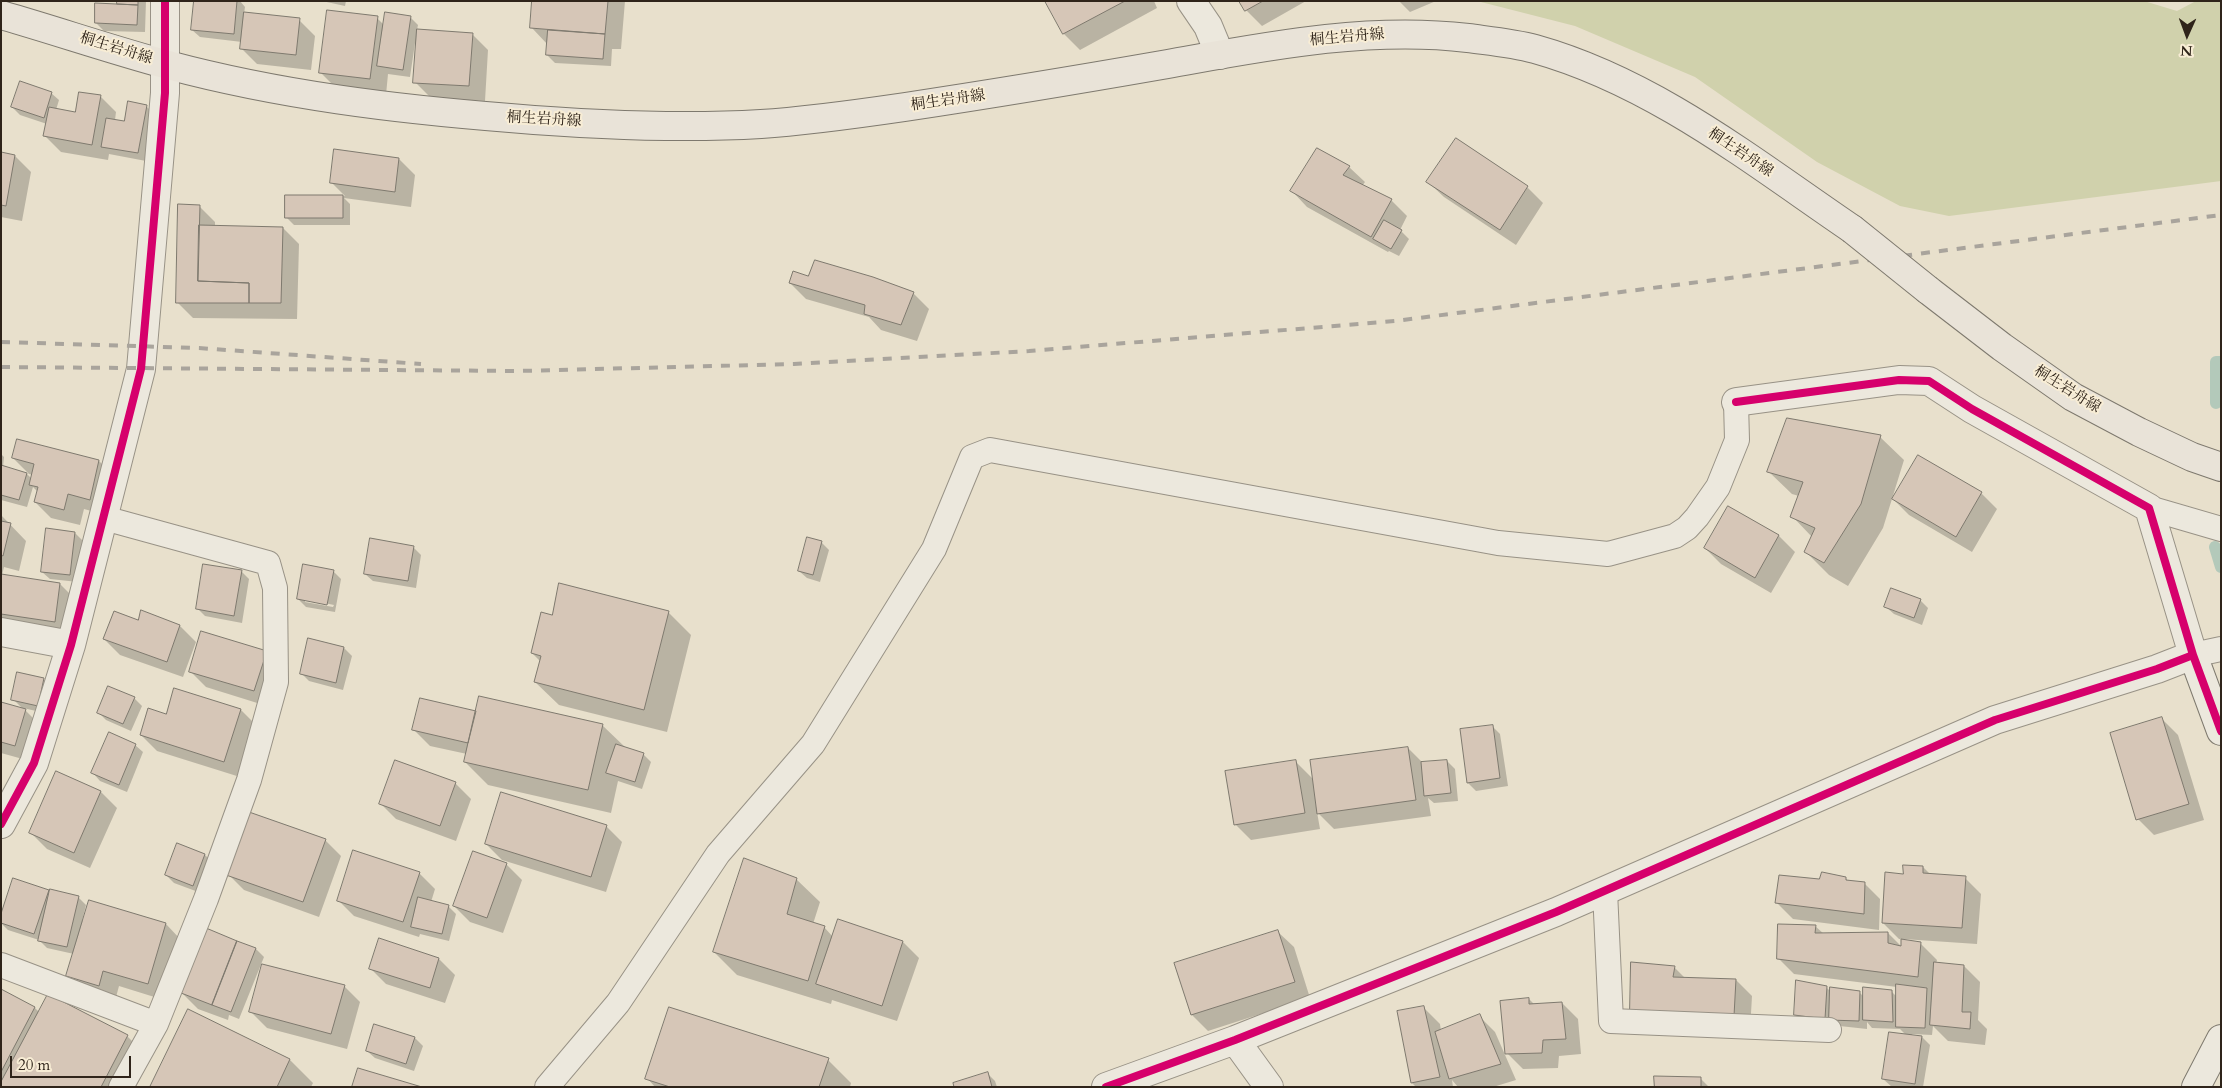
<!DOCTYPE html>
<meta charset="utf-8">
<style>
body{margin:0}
#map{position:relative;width:2222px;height:1088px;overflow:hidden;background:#e8e0cc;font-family:Cardo,serif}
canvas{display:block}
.frame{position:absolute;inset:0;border:2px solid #2f241a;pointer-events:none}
.north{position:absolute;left:2162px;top:10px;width:50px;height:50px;-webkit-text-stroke:4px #f8edd5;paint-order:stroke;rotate:182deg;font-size:14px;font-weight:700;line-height:20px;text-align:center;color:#2f241a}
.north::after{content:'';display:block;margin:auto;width:18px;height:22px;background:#2f241a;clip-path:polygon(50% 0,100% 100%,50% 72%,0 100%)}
.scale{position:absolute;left:10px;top:1056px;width:121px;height:22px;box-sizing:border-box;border:2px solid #2f241a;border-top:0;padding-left:6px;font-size:15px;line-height:18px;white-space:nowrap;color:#2f241a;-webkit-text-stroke:4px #f8edd5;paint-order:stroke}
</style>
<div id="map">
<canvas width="2222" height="1088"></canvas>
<div class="frame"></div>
<div class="north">N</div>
<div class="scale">20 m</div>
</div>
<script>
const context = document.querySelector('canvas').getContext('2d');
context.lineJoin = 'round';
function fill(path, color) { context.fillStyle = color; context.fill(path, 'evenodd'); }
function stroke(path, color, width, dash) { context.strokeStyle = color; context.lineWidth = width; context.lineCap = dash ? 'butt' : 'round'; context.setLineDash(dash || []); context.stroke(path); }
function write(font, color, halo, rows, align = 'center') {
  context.font = font + ' Cardo,"Noto Serif JP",serif'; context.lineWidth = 4; context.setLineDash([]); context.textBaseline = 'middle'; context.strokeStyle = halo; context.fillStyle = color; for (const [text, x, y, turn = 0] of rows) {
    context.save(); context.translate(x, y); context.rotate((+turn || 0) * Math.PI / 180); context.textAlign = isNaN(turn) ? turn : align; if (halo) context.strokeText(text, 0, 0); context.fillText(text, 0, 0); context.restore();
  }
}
const green = new Path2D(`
 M1477 1H2144L2177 11 2196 1H2221V181L1949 216 1900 206 1817 162 1695 77 1575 26Z`);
const shadow = new Path2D(`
 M118 1H146L145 32 104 31 96 23 118 5Z
 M195 1H240L245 7 244 14 299 20 315 36 311 70 257 64 241 48 242 42 200 37 192 30Z
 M322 1H346L345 6Z
 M534 1H625L621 49H612L611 66 555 63 547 55 548 45 532 28Z
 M1047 1H1154L1157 8 1080 50 1064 34Z
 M1241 1H1306L1262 26 1246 10Z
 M1399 1H1436L1410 12Z
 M410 17 418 25 417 30 472 34 488 50 485 101 431 98 415 82 417 43H415L410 77 388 74 386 95 337 89 321 73 377 18 384 25Z
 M51 93 59 100 56 110 76 113 100 96 116 112 115 120 125 122 146 106 154 114 146 161 109 154 108 160 61 152 45 136 47 124 20 115 12 107Z
 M1 153 15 156 31 172 22 221 1 217Z
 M399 159 415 175 411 207 344 198 350 204V225H294L286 217V196H345L331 182Z
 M1349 167 1365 182 1362 186 1391 200 1407 216 1400 230 1409 239 1399 256 1389 251 1388 252 1307 207 1292 191Z
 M1428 182 1527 187 1543 203 1516 245 1444 197Z
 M199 206 215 222V226L283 228 299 244 297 319 193 318 177 302Z
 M809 278 913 293 929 309 917 341 881 330 869 317 806 299 790 283Z
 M1880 437 1904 460 1883 528 1848 586 1829 575 1806 552 1812 537 1792 516 1799 496 1792 494 1768 471Z
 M18 441 99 461 115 477 106 515 84 509 80 525 51 518 35 502 38 492 33 487 27 507 1 500V454L4 457 3 467 27 474 32 479 33 475 29 474 13 458Z
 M1918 457 1981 493 1997 509 1972 552 1909 515 1893 499Z
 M1729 507 1779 536 1795 552 1771 593 1721 564 1705 548Z
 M1 515 26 541 19 571 4 567 2 575 60 584 76 600 70 637 1 621Z
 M75 533 83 541 78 582 50 579 42 572Z
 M821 542 829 550 820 582 807 578 799 571Z
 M413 547 421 555 416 588 373 581 365 574Z
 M241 571 249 579 242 623 205 616 197 608Z
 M333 571 341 579 335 612 306 607 298 599ZM305 599 334 605 333 607 305 602Z
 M1920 600 1928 608 1922 625 1894 614 1886 607Z
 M142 612 180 626 196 642 183 677 120 655 104 639 139 621Z
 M668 612 691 635 667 732 559 705 535 682 541 662 532 653 552 616Z
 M309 639 344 648 352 656 343 690 309 681 301 673Z
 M266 652 270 707 206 687 190 671Z
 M43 679 51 687 45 713 23 708 41 726 30 761 1 753V703L23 709 13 699Z
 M175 689 241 710 257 726 240 777 157 751 141 735 167 715Z
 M134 698 142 706 131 731 106 720 98 712Z
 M476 713 602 725 626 748 643 754 651 762 642 789 618 781 611 813 488 785 465 762 467 754 430 746 414 730Z
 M2162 719 2178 735 2204 820 2154 835 2138 819Z
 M1492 726 1500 734 1508 786 1476 791 1468 783Z
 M135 745 143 752 127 792 100 781 93 773Z
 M1408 748 1423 763 1447 761 1455 769 1458 801 1434 803 1428 798 1431 816 1334 829 1317 812 1320 829 1251 840 1235 824 1295 761 1314 780Z
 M455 783 471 799 456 841 396 819 380 803Z
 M101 792 117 808 90 868 47 849 31 833Z
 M606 826 622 842 606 892 502 860 486 844Z
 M325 840 341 856 319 917 244 890 228 874Z
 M178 844 205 855 213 863 201 893 174 883 166 875Z
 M506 864 522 880 503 933 470 922 454 906Z
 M1923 867 1931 875 1965 878 1981 894 1977 944 1903 939V941L1921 944 1937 960 1936 964 1964 966 1980 982 1978 1020 1987 1029 1985 1045 1948 1041 1933 1026 1932 1035 1912 1034V1036L1922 1037 1930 1045 1923 1087H1892L1883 1079 1906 1035 1900 1029 1872 1028 1867 1022V1029L1803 1022 1795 1015 1826 987 1831 992H1859L1865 998 1891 991 1897 997V987L1794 974 1778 958 1815 926 1824 934 1888 933 1902 947V939H1899L1883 923 1904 875Z
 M419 873 435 889 431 902 448 906 456 914 449 941 420 934 419 937 354 916 338 900Z
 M1845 878 1849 882 1864 883 1880 899 1879 930 1793 919 1777 903 1820 880Z
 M796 879 820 902 813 924 824 927 833 937 839 920 903 942 919 958 897 1021 832 1000 831 1004 737 975 714 952Z
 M48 891 50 893 78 897 86 905 82 921 166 924 181 940 164 1000 119 986 115 1001 84 992 68 976 74 954 47 948 39 940 8 930 1 923Z
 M207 930 256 949 264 957 239 1019 229 1015 228 1020 198 1009 182 993Z
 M1278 932 1294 947 1310 998 1208 1031 1192 1015 1176 964Z
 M439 959 455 975 445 1003 386 984 370 968Z
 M1674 967 1685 978 1736 980 1752 996 1750 1031 1647 1026Z
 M344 986 360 1002 347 1049 267 1028 251 1012Z
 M1 990 35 1008 39 1012 127 1036 150 1059 136 1087H1Z
 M1529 999 1535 1005 1562 1003 1578 1019 1581 1054 1559 1056 1558 1068 1523 1069 1507 1053Z
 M1424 1008 1440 1024 1441 1031 1479 1016 1495 1032 1516 1080 1493 1087H1458L1452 1080 1453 1087H1416L1412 1083Z
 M189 1010 290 1060 313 1083 311 1087H151Z
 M415 1038 423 1046 414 1071 375 1058 367 1051Z
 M828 1060 851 1083 850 1087H655L647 1078Z
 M987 1073 995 1081 997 1087H955Z
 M1700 1078 1709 1087H1655Z`);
const stream = new Path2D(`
 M2216 403V362H2221
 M2215 547 2221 567`);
const building = new Path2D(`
 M117 1H138V5L117 4Z
 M194 1H237L234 34 191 30Z
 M532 1H608L605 34 530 28Z
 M1045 1H1125L1063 34Z
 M1239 1H1263L1245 11Z
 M95 3 138 5 137 25 95 23Z
 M327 10 378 16 370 79 319 73Z
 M244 12 300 18 296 55 240 49Z
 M385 12 411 16 403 70 377 66Z
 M417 29 473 33 469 86 413 83Z
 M548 30 605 34 603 59 546 55Z
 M20 81 52 92 44 118 11 107Z
 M79 92 101 95 92 145 43 136 49 107 75 112Z
 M128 101 147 105 138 153 101 147 106 118 124 121Z
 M1456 138 1528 186 1500 230 1426 182Z
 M1317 148 1350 166 1343 175 1392 199 1371 237 1290 191Z
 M334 149 399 158 395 192 330 183Z
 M1 152 15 155 6 206 1 205Z
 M285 195H343V218H285Z
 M178 204 200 205 198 281 249 283V303H176Z
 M1384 220 1402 230 1391 249 1373 239Z
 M199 225 283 227 281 303H249V283L198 281Z
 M815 260 873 277 914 292 901 325 864 314 865 305 789 283 793 271 808 276Z
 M1787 418 1881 435 1861 504 1824 563 1804 552 1815 528 1790 517 1803 482 1767 472Z
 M17 439 99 460 90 500 68 494 64 510 34 502 38 487 29 485 34 464 12 458Z
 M1918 455 1982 492 1956 537 1892 499Z
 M1 465 27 473 19 500 1 495Z
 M1728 506 1779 535 1755 578 1704 548Z
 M1 521 11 523 3 556 1 555Z
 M46 528 75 532 70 575 41 572Z
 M807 537 822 541 813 575 798 571Z
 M370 538 414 546 408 581 364 574Z
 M203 564 242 570 234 616 196 609Z
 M303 564 334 570 327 605 297 599Z
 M1 574 60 583 55 622 1 614Z
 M559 583 669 611 644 710 534 682 541 656 531 653 541 612 552 615Z
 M1891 588 1921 599 1914 618 1884 607Z
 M141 610 180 625 167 662 103 639 114 611 138 620Z
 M201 631 267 651 254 691 189 672Z
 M308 638 344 647 336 683 300 674Z
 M17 672 44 678 38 706 11 700Z
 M108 686 135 697 123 724 97 713Z
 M174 688 241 709 224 762 140 735 148 708 166 714Z
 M479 696 603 724 588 790 464 762Z
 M420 698 476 711 468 743 412 730Z
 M1 702 26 709 15 746 1 742Z
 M2162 717 2189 804 2136 820 2110 733Z
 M1493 725 1500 778 1467 783 1460 729Z
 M109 732 136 744 119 785 91 773Z
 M616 744 644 753 635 782 606 773Z
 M1408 747 1416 800 1317 814 1310 760Z
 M395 760 456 782 440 826 379 804Z
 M1296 760 1305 813 1234 825 1225 771Z
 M1447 760 1451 793 1424 796 1421 762Z
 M56 771 101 791 74 853 29 833Z
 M501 792 607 825 591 877 485 844Z
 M249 812 326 839 303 902 226 875Z
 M177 843 205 854 193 886 165 875Z
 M353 850 420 872 403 922 337 901Z
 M473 851 507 863 487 918 453 906Z
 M744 858 797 878 787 914 825 926 808 981 713 952Z
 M1903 865 1923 866V873L1966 876 1962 928 1882 923 1885 872 1903 874Z
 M1822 872 1846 877V880L1865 882 1864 914 1775 903 1779 875 1819 879Z
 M13 878 49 890 34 934 1 923V914Z
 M50 889 79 896 67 947 38 941Z
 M418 897 449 905 442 934 411 927Z
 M89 900 166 923 148 984 103 971 99 986 66 976Z
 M838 919 903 941 882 1006 816 984Z
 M1778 924 1816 925 1815 933 1888 932V943L1901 946V939L1921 942 1918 977 1777 959Z
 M206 928 237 941 212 1005 181 993Z
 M1278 930 1295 982 1191 1015 1174 963Z
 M379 938 439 958 430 988 369 969Z
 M237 941 256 948 231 1012 212 1005Z
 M1631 962 1675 966 1673 977 1736 979 1734 1016 1630 1011Z
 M1934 962 1964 965 1962 1012H1971L1970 1029 1930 1025Z
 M262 964 345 985 331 1034 249 1012Z
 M1796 980 1827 986 1825 1019 1794 1015Z
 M1896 984 1927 988 1925 1028 1896 1027Z
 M1830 987 1860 991 1859 1021 1829 1020Z
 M1863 987 1892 990 1893 1022 1863 1020Z
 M1 989 35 1007 1 1072Z
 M48 994 128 1035 101 1087H1V1082Z
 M1529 998V1004L1562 1002 1566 1039 1543 1040 1542 1053 1505 1054 1500 1001Z
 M1424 1006 1440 1077 1411 1083 1397 1011Z
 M669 1007 829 1058 819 1087H670L645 1079Z
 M188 1009 290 1059 277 1087H150Z
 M1480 1014 1501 1064 1449 1079 1435 1032Z
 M374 1024 415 1037 406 1064 366 1051Z
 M1889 1032 1922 1036 1915 1084 1882 1079Z
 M358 1068 422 1087H352Z
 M988 1072 992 1087H954L953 1083Z
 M1654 1076 1701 1077V1087H1618H1654Z`);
const lane = new Path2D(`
 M2149 508 2221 529
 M104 518 268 563 275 588 276 682 249 780 206 899 156 1024 121 1087
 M2193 655 2221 649
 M1605 891 1611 1021 1829 1030
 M1 965 156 1024
 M547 1087 618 1003 718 854 813 744 934 549 972 457 990 450 1498 543 1608 554 1675 536 1687 528 1697 517 1718 487 1737 440 1736 402`);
const street = new Path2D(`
 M1191 1 1208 26 1220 55
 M1 632 71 645
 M1 824 34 763 71 645 141 369 165 93V1
 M1235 1040 1269 1087
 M1106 1087 1235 1040 1556 912 1995 720 2157 669 2193 655 2149 508 1972 409 1929 381 1899 380 1736 402`);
const secondary = new Path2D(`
 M2193 655 2221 731
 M2196 1087 2221 1039`);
const primary = new Path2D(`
 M1 15C57 31 112 50 168 65 280 95 395 109 510 118 594 125 677 129 761 124 809 121 857 114 905 107 991 94 1076 80 1162 65 1263 47 1365 26 1468 38 1490 41 1513 43 1535 49 1653 82 1752 161 1852 229
 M1928 290 2002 347 2073 397 2139 432 2192 457 2221 467`);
const rail = new Path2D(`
 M1 342 199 348 421 364
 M1 367 518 371 794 364 1029 351 1395 321 2221 215`);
const primaryBridge = new Path2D(`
 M1852 229 1928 290`);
const cycleway = new Path2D(`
 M1736 402 1899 380 1929 381 1972 409 2149 508 2193 655 2221 731
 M1 824 34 763 71 645 141 369 165 93V1
 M1106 1087 1235 1040 1556 912 1995 720 2157 669 2193 655`);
const streetNames = [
 ["桐生岩舟線",1347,38,-5],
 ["桐生岩舟線",116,49,17],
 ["桐生岩舟線",948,101,-8],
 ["桐生岩舟線",544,120,3],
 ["桐生岩舟線",1740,153,34],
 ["桐生岩舟線",2067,390,32]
];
fill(green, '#d0d1ac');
fill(shadow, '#0003');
stroke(stream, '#b3c9ba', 12);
fill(building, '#d6c6b7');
stroke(building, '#7e796e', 1);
stroke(lane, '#989286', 26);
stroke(street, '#989286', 30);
stroke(secondary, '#7e796e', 30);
stroke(primary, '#7e796e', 30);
stroke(lane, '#ece8dd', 24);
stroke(street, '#ece8dd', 28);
stroke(secondary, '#ece8dd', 28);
stroke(primary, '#e9e3d8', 28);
stroke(rail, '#a9a49c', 4, [9, 9]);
stroke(primaryBridge, '#7e796e', 30, []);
stroke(primaryBridge, '#e9e3d8', 28);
stroke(cycleway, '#d6006c', 8);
write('15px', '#2f241a', '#f8edd5', streetNames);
</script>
